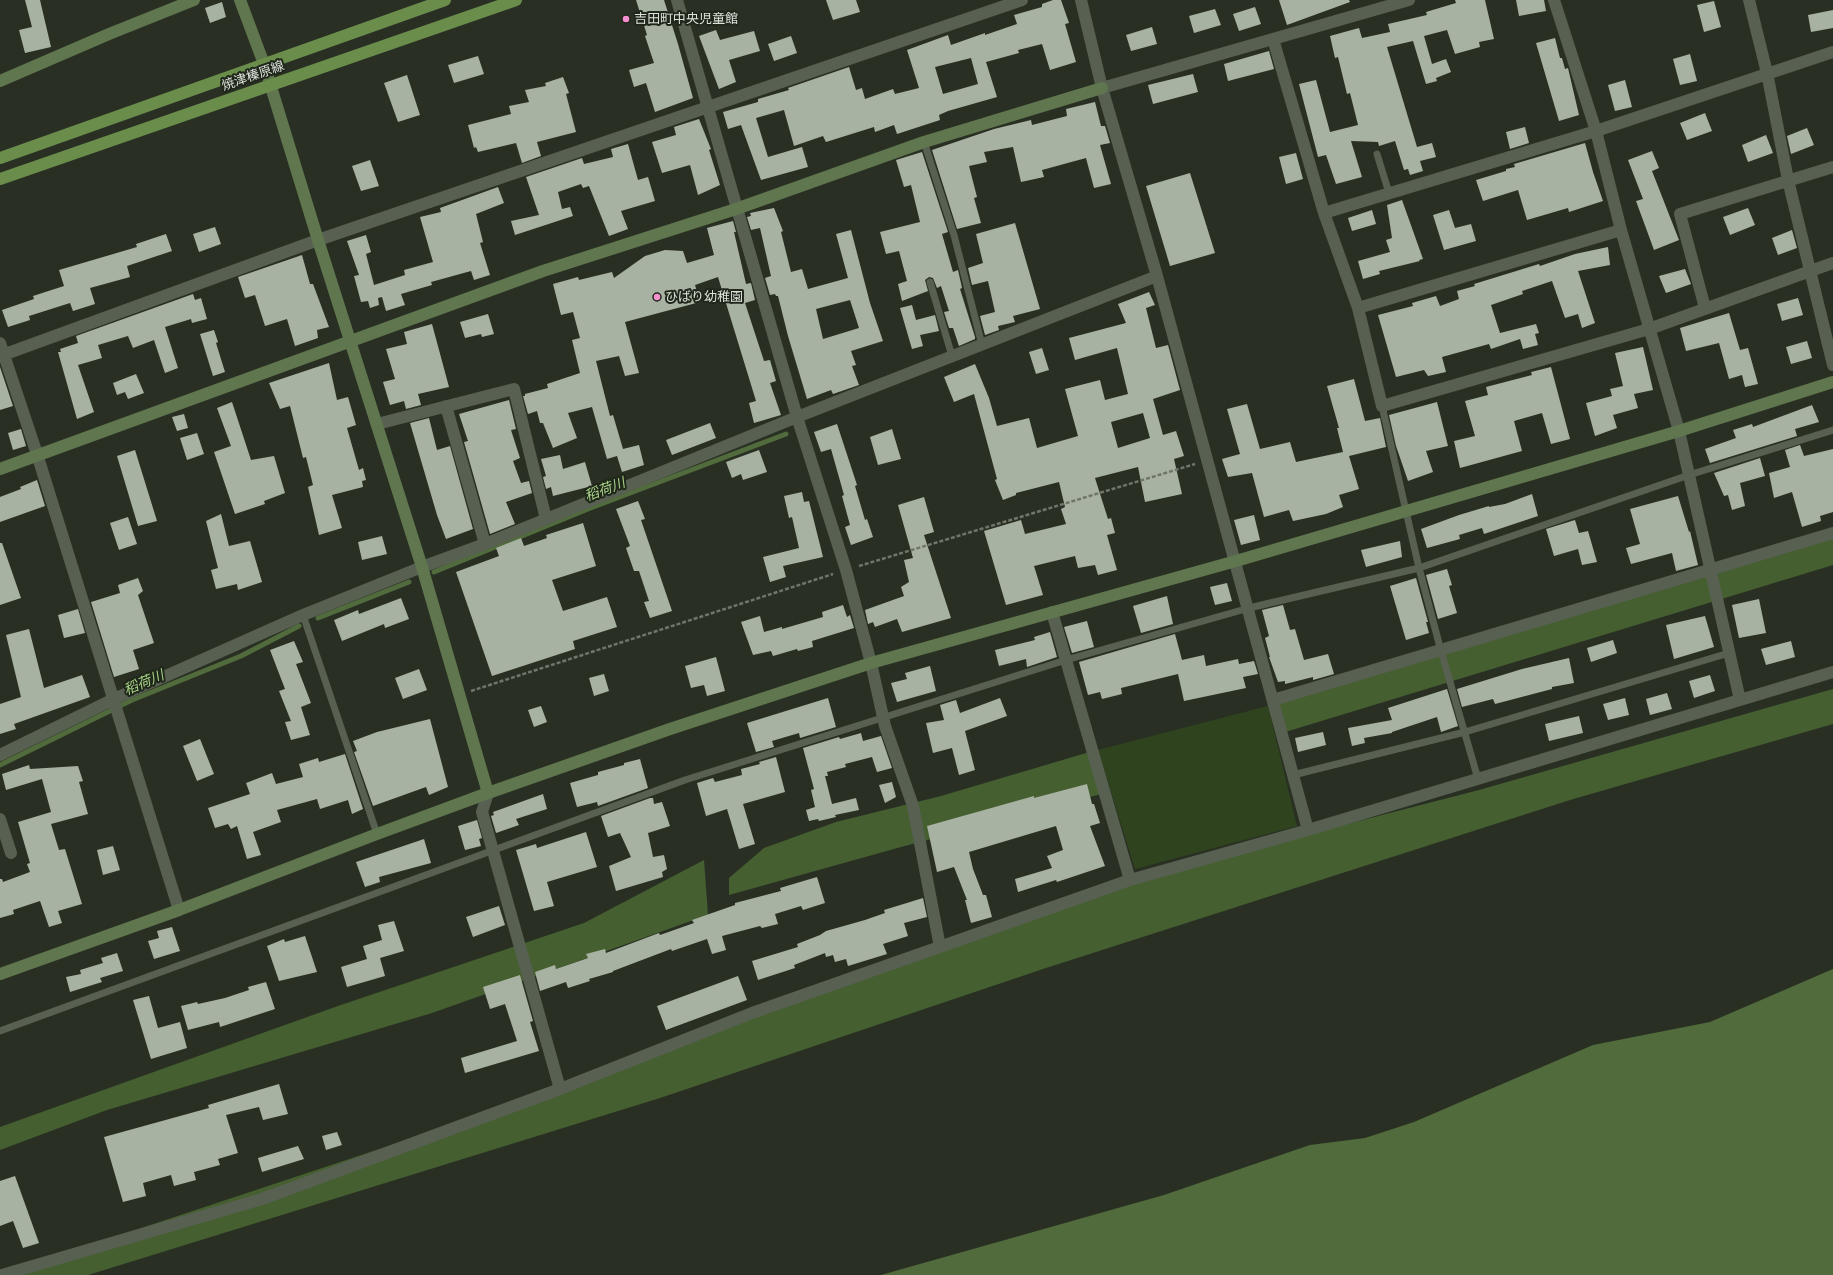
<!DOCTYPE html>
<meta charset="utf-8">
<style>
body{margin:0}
canvas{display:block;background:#293023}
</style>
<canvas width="1833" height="1275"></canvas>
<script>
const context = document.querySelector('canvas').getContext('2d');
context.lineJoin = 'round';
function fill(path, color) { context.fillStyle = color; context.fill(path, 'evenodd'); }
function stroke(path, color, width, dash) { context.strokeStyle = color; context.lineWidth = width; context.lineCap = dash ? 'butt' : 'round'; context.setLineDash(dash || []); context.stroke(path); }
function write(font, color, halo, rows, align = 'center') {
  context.font = font + ' "Roboto Serif","Noto Sans JP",serif'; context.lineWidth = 4; context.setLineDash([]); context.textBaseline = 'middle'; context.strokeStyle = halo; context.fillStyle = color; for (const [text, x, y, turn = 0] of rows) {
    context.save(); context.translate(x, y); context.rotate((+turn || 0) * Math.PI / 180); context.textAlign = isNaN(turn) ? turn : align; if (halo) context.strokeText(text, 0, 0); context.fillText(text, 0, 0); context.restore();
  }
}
const green = new Path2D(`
 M1268 706 1297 826 1135 869 1098 750Z`);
const forest = new Path2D(`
 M1833 533V565L1282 733 1273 700Z
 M1833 689V724L1570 800 1046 968 660 1098 88 1275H0L560 1089 1130 880 1479 790Z
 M1093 751 1105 793 901 847 729 895V878L764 848 836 822 941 796Z
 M704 860 708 915 432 1013 107 1110 0 1150V1127L338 1006 584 923Z`);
const water = new Path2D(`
 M1833 969V1275H881L1164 1195 1310 1145 1365 1138 1414 1122 1593 1045 1710 1022Z`);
const stream = new Path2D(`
 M434 572 588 509 786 434
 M318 618 409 582
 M0 765 132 700 241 656 299 626`);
const building = new Path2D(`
 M25 0H40L51 47 25 53 19 30 32 27Z
 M636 0H664L678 44 693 98 655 112 646 83 634 87 629 70 654 63 645 36 647 35Z
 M826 0H856L860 12 833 20Z
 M1053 0H1061L1069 23 1065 24 1076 62 1050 70 1042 44 1018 50 1019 53 986 62 997 97 948 111 939 115 940 120 897 134 894 125 875 132 874 127 826 142 823 136 794 146 784 110 756 118 768 157 802 147 808 167 761 180 741 125 728 129 723 112 758 102V99L789 90 788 88 849 67 856 90 862 88 865 99 893 89 895 94 919 88 907 50 948 35 951 45 985 33V35L1017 24 1014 15 1042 7V4ZM971 58 978 84 943 94 935 67Z
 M1279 0H1349L1350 2 1287 25Z
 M1455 0H1485L1494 39 1479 42 1480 47 1455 54 1447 30 1424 36 1432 64 1446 59 1451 72 1436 78 1437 81 1426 84 1413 41 1387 47 1417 147 1432 143 1436 157 1420 161 1423 171 1410 175 1408 169 1404 170 1395 141 1379 146 1378 142 1351 141 1362 177 1336 184 1326 155 1318 157 1299 84 1316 80 1330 132 1358 125 1350 93 1347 94 1338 57 1335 58 1330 36 1359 28 1362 38 1390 32 1388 24 1427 15 1426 12 1456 3Z
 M1516 0H1544L1546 11 1519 16Z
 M1714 1 1721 27 1704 32 1697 5Z
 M222 2 226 17 210 23 205 8Z
 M1255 7 1261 24 1239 31 1233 14Z
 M1215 9 1221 25 1194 33 1189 16Z
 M1833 10V28L1811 32 1808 15Z
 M1152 27 1157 44 1131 51 1126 35Z
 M716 30 720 40 754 31 760 51 729 60 736 82 719 89 699 36Z
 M791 36 797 53 774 61 768 44Z
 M1555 38 1560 58H1562L1565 69 1568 68 1579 115 1559 121 1536 43Z
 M1269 51 1274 69 1228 81 1224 64Z
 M1690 54 1697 81 1680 85 1673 59Z
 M478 56 484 74 454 83 448 65Z
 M1193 74 1198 92 1153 104 1148 85Z
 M407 75 420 115 398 122 384 83Z
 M563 77 569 93 566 94 576 132 537 142 541 156 522 163 516 143 478 152 476 147 474 148 468 125 511 114 509 106 529 102 525 90 546 86 545 83Z
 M1625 80 1632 107 1615 111 1608 85Z
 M1095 102 1101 126H1105L1110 143 1100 145 1111 184 1094 188 1086 158 1042 170 1044 177 1021 182 1013 147 984 152 987 162 969 166 977 197 974 198 981 223 957 229 932 150 994 129 1031 120 1032 125 1067 116 1066 109Z
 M1705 113 1712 131 1687 140 1680 123Z
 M699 119 711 149 709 150 720 185 698 195 690 165 662 173 652 142 676 135 674 127Z
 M1525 127 1529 143 1510 149 1506 132Z
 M1807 128 1814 145 1791 154 1787 136Z
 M1766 135 1773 153 1748 162 1742 145Z
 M1585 143 1593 172 1603 201 1569 212 1568 208 1527 220 1518 190 1483 201 1476 180 1506 171V169L1515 167 1514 164Z
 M628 144 638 180 648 177 655 201 621 211 628 229 609 236 589 186 583 188 581 184 558 192 562 209 570 207 573 216 515 235 511 221 539 215 526 177 582 158 584 164 613 157 611 149Z
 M1652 151 1659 168 1652 171 1679 240 1654 250 1636 201 1643 199 1628 160Z
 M922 152 948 232 942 234 953 272 958 270 962 288 960 289 975 337V339L959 346 953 328H949L944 312 949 311 941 286 937 288 933 278 929 277 925 280 928 291 902 301 898 284 907 281 899 251 886 254 880 232 920 222 911 185 904 187 896 160Z
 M1296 153 1303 179 1286 184 1279 157Z
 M370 160 379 186 361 191 352 166Z
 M1190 173 1215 253 1170 266 1146 186Z
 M498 187 504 203 476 214 483 242 480 243 490 275 474 280 471 271 431 282 432 285 401 294 405 305 386 311 382 297 378 298 379 305 370 308 368 301 361 302 354 276 359 275 347 241 366 235 371 252 366 254 374 285 405 275 404 270 433 262 420 217 441 212 440 208Z
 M1402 200 1423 259 1419 260 1420 261 1379 271 1380 274 1363 279 1358 261 1390 252 1386 240 1392 238 1387 205Z
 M774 208 783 231 781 232 791 272 802 269 808 289 848 278 836 234 851 230 870 303 883 341 851 351 856 365 852 366 859 385 833 394 831 390 807 399 788 336 778 296H776L775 294 770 295 765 278 771 276 760 228 751 230 747 217 751 216 750 213ZM850 300 859 328 823 339 816 309Z
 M1748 208 1755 225 1730 235 1723 217Z
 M1372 210 1376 224 1352 231 1348 218Z
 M1449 210 1455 228 1471 224 1476 241 1444 250 1433 215Z
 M733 221 736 232H734L746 284 751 283 755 300 745 303 764 361 770 360 776 381 770 383 781 415 754 423 749 403 756 401 718 277 695 285 700 302 625 322 639 373 625 376 619 356 596 361 610 416 613 415 623 449 639 445 644 465 622 472 617 456 607 459 592 407 568 413 577 438 553 448 543 423H540L537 411 528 414 523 396H525V394L548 388 547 384 580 373 572 340 580 338 573 312 561 315 553 284 578 277 579 280 612 272 614 278 645 256 665 250 683 251 687 263 714 255 707 228Z
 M1015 223 1040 309 1013 316 1015 322 998 326 999 330 985 335 980 316 995 312 988 281 972 285 968 268 983 263 976 234Z
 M215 227 221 244 199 252 193 234Z
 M1792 230 1797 248 1778 255 1772 238Z
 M166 234 172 251 127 266 130 277 90 288 95 304 73 311 70 303 29 316 30 320 8 327 2 310 34 299 33 296 64 286 59 270 137 247 136 244Z
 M1608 247 1610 265 1578 271 1595 323 1582 328 1578 314 1565 318 1552 281 1522 291 1523 294 1491 305 1500 333 1536 324 1539 333 1535 334 1538 345 1523 349 1520 339 1491 349 1489 344 1442 357 1446 372 1428 376 1424 370 1396 377 1378 315 1413 306 1412 303 1436 296 1440 306 1459 299 1457 291 1475 286 1474 284 1539 264 1540 266 1575 254Z
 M302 255 310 284H313L329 327 317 330 318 338 295 346 287 319 265 326 255 295 245 298 238 277Z
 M1685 269 1691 284 1666 293 1659 276Z
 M1149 292 1155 305 1146 308 1156 348 1168 345 1180 390 1153 399 1163 435 1176 431 1184 456 1174 459 1182 494 1145 502 1138 467 1095 478 1108 519 1111 518 1115 533 1107 535 1117 570 1098 575 1095 565 1078 568 1075 556 1034 566 1043 595 1006 605 984 531 1021 520 1025 534 1066 524 1061 509 1065 507 1059 482 1016 493V495L1003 500 995 480 997 479 974 394 954 402 944 377 975 364 989 398 997 426 1029 418 1037 448 1078 436 1065 389 1100 380 1105 400 1128 394 1117 348 1075 360 1069 338 1126 323 1118 304ZM1143 413 1150 438 1118 448 1111 422Z
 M193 294 195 300 201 298 207 319 192 323 191 319 165 327 178 368 165 373 154 340 133 348 128 336 98 345 102 358 78 365 94 412 77 419 58 352H61L60 349 78 343 76 336Z
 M1798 298 1803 315 1782 321 1777 304Z
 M912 305 916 320 935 315 939 331 920 335 923 346 912 349 900 308Z
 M1729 313 1740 350 1748 348 1758 384 1745 387 1742 375 1729 379 1719 343 1686 351 1680 328Z
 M488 314 494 334 482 337 481 334 465 338 460 322Z
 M432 324 449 387 418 394 421 405 406 409 404 401 390 405 383 382 395 379 386 349 407 344 404 332Z
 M214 330 218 342 216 343 225 372 213 376 200 334Z
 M1807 341 1812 358 1791 364 1786 347Z
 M1643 347 1653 390 1634 394 1638 408 1613 415 1617 428 1595 436 1586 403 1612 396 1610 389 1623 386 1615 353Z
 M1042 348 1049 370 1036 374 1029 352Z
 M329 363 337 400 348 397 356 425 347 428 359 470 363 468 366 480 362 481 363 487 332 495 342 528 319 535 308 487 313 485 306 457 303 458 290 406 280 409 269 383Z
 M0 367 13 406 0 410Z
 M1551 367 1570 439 1551 444 1542 413 1514 421 1522 451 1460 468 1454 441 1475 436 1465 401 1488 395 1486 387 1532 375 1531 372Z
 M136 374 144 393 128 399 125 392 117 395 113 383Z
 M1354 379 1365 421 1380 418 1386 447 1349 456 1359 489 1339 495 1343 507 1326 514 1293 521 1289 510 1264 517 1252 473 1228 477 1222 459 1240 454 1227 409 1247 404 1260 449 1290 442 1296 462 1343 452 1337 428H1339L1327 386Z
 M509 400 516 429 511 430 520 458 513 461 521 483 529 481 532 493 506 502 515 524 490 534 464 442 468 441 459 414Z
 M232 402 251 460 274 456 285 493 264 501 265 504 235 514 214 452 231 446 217 408Z
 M1437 402 1448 446 1426 451 1433 472 1408 481 1396 446 1389 415Z
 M1812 405 1819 422 1795 429 1797 436 1710 463 1705 449 1736 438 1733 430 1752 424 1753 427Z
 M184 414 188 428 177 431 172 417Z
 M429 418 437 450 450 446 473 529 446 539 437 515 410 423Z
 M710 423 716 438 672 455 666 440Z
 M837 424 857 485 855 486 865 520 867 519 873 537 851 545 845 527 850 525 842 496 844 495 831 449 821 452 814 432Z
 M21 429 26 446 13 450 8 433Z
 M892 429 901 459 878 465 870 437Z
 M197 433 204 454 187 460 180 438Z
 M1800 445 1804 456 1833 449V512L1820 516 1821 521 1802 527 1792 492 1774 498 1769 473 1790 467 1785 450Z
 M135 450 157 521 138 526 117 456Z
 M759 450 767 472 743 480 741 474 732 478 726 462Z
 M560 455 563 469 585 462 592 486 553 496 551 487 546 489 543 477 546 476 541 459Z
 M1760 458 1765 476 1740 483 1745 506 1732 510 1728 495 1724 496 1714 473Z
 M37 480 45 506 0 522V497L21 489 20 487Z
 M802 492 804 502 809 501 823 557 783 566 786 577 770 582 763 557 799 548 792 517 789 518 784 496Z
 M1532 494 1538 516 1484 534 1482 528 1459 535 1460 539 1427 548 1421 529 1459 515 1489 506V507L1505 504Z
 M1678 496 1689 532 1690 531 1698 565 1676 571 1672 553 1631 564 1626 548 1640 544 1630 509Z
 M924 497 934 532 924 535 951 618 902 632 897 619 875 627 873 622 868 624 865 610 904 596 901 587 909 582 904 560 913 558 898 505Z
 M638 501 645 519 641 520 672 611 650 618 644 602 649 601 639 571H634L626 548 630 546 616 509Z
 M221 514 229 546 250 541 262 582 238 590 237 584 216 589 211 570 218 568 206 521Z
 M1254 515 1260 540 1241 545 1234 520Z
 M128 517 137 544 119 550 110 523Z
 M1575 520 1579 533 1588 531 1597 562 1582 565 1578 549 1554 556 1546 529Z
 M583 523 596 566 552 580 563 611 607 597 617 627 573 641 575 649 492 676 456 572 499 556 496 548 521 538 524 546 547 538 546 535Z
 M382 536 387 554 362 560 358 542Z
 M1400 541 1402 557 1366 567 1361 550Z
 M0 543H2L21 598 0 605Z
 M1447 569 1452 585 1449 586 1457 613 1438 619 1426 575Z
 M138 578 143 591 138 595 154 643 133 650 139 669 114 677 91 602 120 593 118 585Z
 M1416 578 1428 622H1426L1429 633 1406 640 1390 586Z
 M1227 583 1232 601 1215 605 1210 587Z
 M1167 596 1173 624 1141 633 1133 606Z
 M401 598 409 619 385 628 384 624 342 641 334 620 358 610 359 614Z
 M1759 599 1766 633 1739 638 1732 605Z
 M843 605 847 617 850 615 854 628 812 641 813 647 798 651 797 649 773 656 771 651 753 655 741 622 760 616 764 632 782 627V629L823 617 822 612Z
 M1283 605 1290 630 1295 629 1304 660 1328 654 1334 674 1313 680V677L1285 684V681L1278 682 1269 657H1270L1265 638 1269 636 1262 610Z
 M78 609 85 633 64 638 58 615Z
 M1705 616 1714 647 1674 659 1666 625Z
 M1087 621 1094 647 1072 653 1064 627Z
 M29 629 44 688 82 675 90 697 14 724 16 729 0 734V704L21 697 6 635Z
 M1050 632 1057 657 1027 667 1026 659 999 666 995 650 1035 640 1034 637Z
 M1175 634 1182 660 1204 655 1206 666 1238 659 1239 664 1254 661 1258 674 1243 677 1246 688 1184 701 1178 674 1121 688 1122 694 1102 699 1100 692 1088 695 1079 662Z
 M1613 640 1617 653 1591 662 1587 648Z
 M294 641 303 662 296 664 311 703 301 707 310 735 291 740 285 722 291 721 279 691 285 689 270 650Z
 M1791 641 1795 657 1766 665 1761 649Z
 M716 657 725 691 707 696 704 685 691 688 685 666Z
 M1569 658 1574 683 1552 687V689L1495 704 1493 699 1462 707 1457 689 1522 669Z
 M930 666 936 691 897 702 891 683 907 679 905 673Z
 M419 669 427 690 403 699 395 678Z
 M604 674 609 691 594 696 589 678Z
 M1710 675 1715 691 1694 698 1689 681Z
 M1447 689 1458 726 1441 732 1437 717 1392 732V733L1364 738 1365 743 1352 746 1348 728 1392 720 1388 708Z
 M1667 693 1672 709 1650 715 1646 699Z
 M828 698 836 727 800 738 799 733 772 741 774 747 756 752 747 723Z
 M1000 698 1007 716 965 731 975 770 959 775 952 748 933 753 926 723 944 720 940 705 956 700 960 713Z
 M1625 698 1629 715 1608 720 1603 704Z
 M541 706 547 722 534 727 528 710Z
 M1579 716 1583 733 1549 741 1545 724Z
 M430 719 448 787 429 795 426 787 373 806 354 752 357 751 353 741 377 732Z
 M1323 732 1326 745 1298 752 1295 738Z
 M861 733 863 741 881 736 892 768 877 772 872 757 845 764 846 767 827 772 828 776H825L832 804 856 798 859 810 835 815 836 817 819 821 818 819 809 821 806 810 815 807 811 790 814 789 803 748 839 737 840 739Z
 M200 739 214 774 197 781 183 746Z
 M345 754 363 809 352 814 348 800 320 809 317 799 277 810 281 822 253 832 261 855 247 859 237 826 231 829 228 824 215 828 208 808 250 794 246 783 272 773 276 784 303 777 299 764 318 758 319 762Z
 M776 757 785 792 743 804 755 844 739 849 727 809 706 816 697 783 713 778 715 782 742 775 741 769 760 764 759 762Z
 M640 759 648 788 598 806 597 802 577 807 570 783 598 775V772L624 765V763Z
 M29 765 30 769 78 766 83 781 79 782 88 814 51 824 59 850 65 849 82 904 58 911 62 923 49 927 40 901 13 910 14 914 0 918V879H2L3 882 30 872 27 864 30 863 18 822 51 812 42 779 6 790 2 774Z
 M892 782 896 797 885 803 879 785Z
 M1087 784 1092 804H1094L1100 823 1090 826 1105 866 1057 882 1056 880 1018 892 1015 879 1052 868 1047 856 1063 850 1056 826 969 852 973 869 983 895H986L992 917 971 923 965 900H967L954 867 937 872 927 826 1034 796V798Z
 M543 794 547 809 516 819 519 825 496 833 491 816 494 815 493 812Z
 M650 798H653L654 804 662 802 670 826 648 833 653 857 664 855 667 869 662 872 663 877 616 891 609 866 631 857 620 833 608 837 601 816Z
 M477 820 482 838 479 839 481 846 465 850 458 826Z
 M586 832 597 867 547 882 554 906 534 911 516 850 536 844 537 848Z
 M424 839 431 863 379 877 380 882 365 887 356 862Z
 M113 846 120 870 103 875 97 850Z
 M817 877 825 903 803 910 801 906 775 914 778 924 762 928 760 926 722 936 726 950 712 954 707 939 672 951 671 949 613 971V972L589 979 590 981 568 988 566 982 540 991 535 972 555 965 556 969 588 958 586 954 605 949 606 953 659 933 660 935 694 923 692 920 735 905V903L781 891 780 888Z
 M923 898 927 917 904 923 908 936 883 944 887 954 848 966 846 959 835 962 833 955 826 957 825 953 794 965 795 968 758 980 752 961 798 947 797 944 820 935 826 931 865 920 885 913 884 910Z
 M499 906 505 925 473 937 466 917Z
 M394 921 404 951 380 958 385 976 347 987 341 967 367 959 363 946 382 940 378 925Z
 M172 927 180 951 154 959 148 941 159 938 157 931Z
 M305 936 317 972 279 981 267 946 284 939 285 942Z
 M117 953 123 971 100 978 102 982 70 992 66 977 81 974 80 970 103 963 101 958Z
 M520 975 533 1021 530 1022 539 1051 465 1073 461 1058 517 1041 505 1004 490 1009 483 987Z
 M738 976 747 1000 666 1030 657 1006Z
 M266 982 275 1009 220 1027 219 1022 188 1030 181 1006 197 1002 198 1004 225 998 249 990 248 987Z
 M149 996 158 1028 180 1022 187 1048 151 1059 133 1000Z
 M279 1084 288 1114 263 1120 259 1107 226 1115 238 1153 218 1159 220 1165 194 1172 196 1180 174 1186 171 1175 143 1183 146 1196 123 1202 104 1137 209 1108 208 1105Z
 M337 1132 342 1145 326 1150 322 1136Z
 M298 1146 304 1159 262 1172 258 1158Z
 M15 1176 39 1243 23 1248 13 1221 0 1226V1181Z`);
const path = new Path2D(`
 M859 566 1195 464
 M471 691 833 574`);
const lane = new Path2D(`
 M924 142 954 235 982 345
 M1377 154 1389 193
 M930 282 952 356
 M1382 406 1419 568 1441 651 1478 779
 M303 615 377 834
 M1293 775 1465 732 1729 653
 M0 1031 685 780 1066 660 1249 608 1419 568 1689 475 1833 430`);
const street = new Path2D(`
 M677 0 797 417 846 570 871 663 885 726 913 806 940 947
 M1081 0 1102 88 1157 276 1308 830
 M1554 0 1596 131 1621 230 1679 431 1740 700
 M1749 0 1767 73 1788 180 1833 365
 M1273 39 1324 213 1358 308 1382 406 1649 329 1833 263
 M1102 88 1409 0
 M1324 213 1596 131 1833 52
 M1358 308 1621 230
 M1705 308 1680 214 1833 167
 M0 343 37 454 179 910
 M0 356 318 240 1022 0
 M446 406 485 544
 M377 424 514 389 546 519
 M1052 612 1130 880
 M1273 700 1833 533
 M0 755 114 699 303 615 422 567 485 544 797 417 1157 276
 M488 793 482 812 560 1089
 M0 819 11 853
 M2 1275 262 1199 560 1089 752 1013 1130 880 1308 830 1833 672`);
const secondary = new Path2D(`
 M240 0 264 64 318 240 422 567 488 793
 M0 81 109 34 194 0
 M0 469 543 271 736 209 924 142 1102 88
 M0 974 179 910 377 834 488 793 670 729 871 663 1236 561 1679 431 1833 382`);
const primary = new Path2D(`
 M0 158 445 0
 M0 179 516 0`);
const markers = [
 [626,19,4,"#f690d0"],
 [657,297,4,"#f690d0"]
];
const poiNames = [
 ["吉田町中央児童館",634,19],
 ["ひばり幼稚園",665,297]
];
const streetNames = [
 ["焼津榛原線",253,76,-19]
];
const waterNames = [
 ["稻荷川",605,490,-21],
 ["稻荷川",144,683,-23]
];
fill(green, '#2f431e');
fill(forest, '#455f30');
fill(water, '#516b3c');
stroke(stream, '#516b3c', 5);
fill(building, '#a8b2a2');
stroke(path, '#6f756a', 2.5, [4, 2]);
stroke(lane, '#576051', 7);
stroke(street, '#576051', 12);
stroke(secondary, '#60764e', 12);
stroke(primary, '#6a8d4c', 12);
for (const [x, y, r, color] of markers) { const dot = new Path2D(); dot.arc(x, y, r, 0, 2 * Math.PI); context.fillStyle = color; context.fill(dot); stroke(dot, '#1f261a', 1.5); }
write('13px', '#dce1d9', '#1f261a', poiNames, 'left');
write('13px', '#dce1d9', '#1f261a', streetNames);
write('italic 14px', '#a8d288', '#1f261a', waterNames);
</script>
